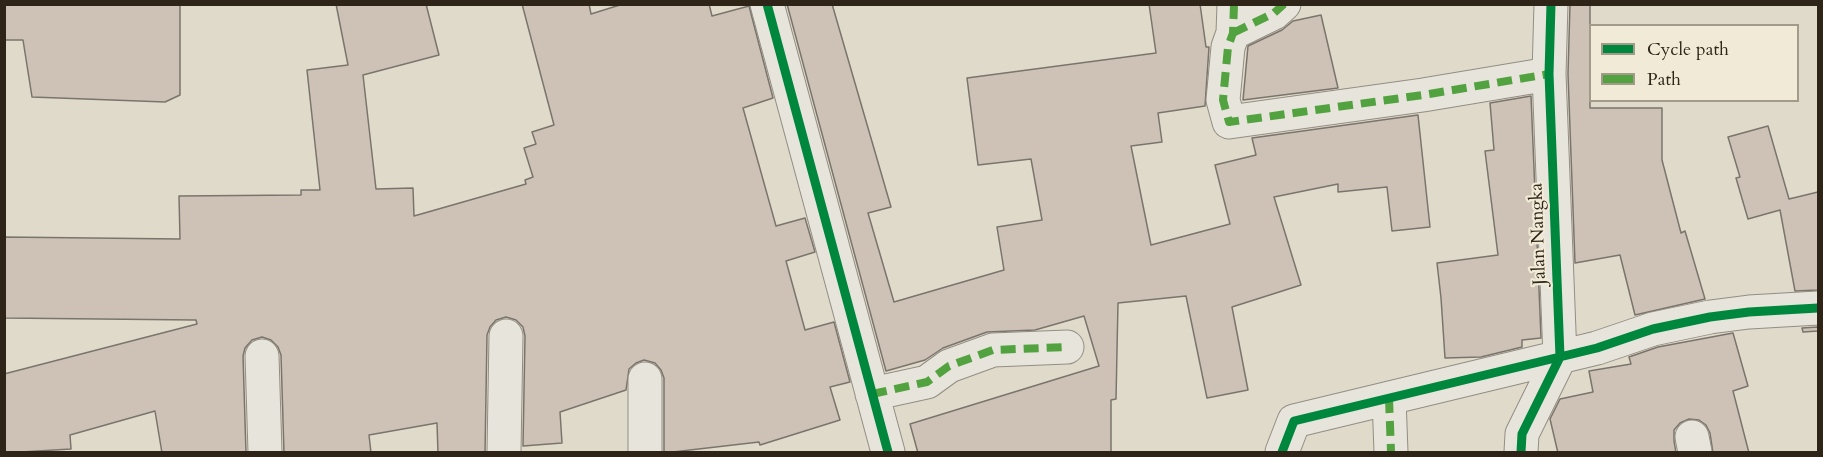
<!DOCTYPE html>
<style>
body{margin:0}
#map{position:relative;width:1823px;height:457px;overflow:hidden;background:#e0daca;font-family:Cardo,serif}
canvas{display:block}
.frame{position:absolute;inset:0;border:6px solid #2e2418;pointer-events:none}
.legend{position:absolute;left:1589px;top:24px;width:210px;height:78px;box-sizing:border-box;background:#f0ead7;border:2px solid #a29b8b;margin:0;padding:8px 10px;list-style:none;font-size:18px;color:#2e2418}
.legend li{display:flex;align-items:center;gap:12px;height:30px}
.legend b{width:30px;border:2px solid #a29b8b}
</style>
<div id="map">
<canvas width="1823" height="457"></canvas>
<div class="frame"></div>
<ul class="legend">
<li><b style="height:8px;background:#00873e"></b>Cycle path</li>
<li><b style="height:8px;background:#52a340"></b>Path</li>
</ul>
</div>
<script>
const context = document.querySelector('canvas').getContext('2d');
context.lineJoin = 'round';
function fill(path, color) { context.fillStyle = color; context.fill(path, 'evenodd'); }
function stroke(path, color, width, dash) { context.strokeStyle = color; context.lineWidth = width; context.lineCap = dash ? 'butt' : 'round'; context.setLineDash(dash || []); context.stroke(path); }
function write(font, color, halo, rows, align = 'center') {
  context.font = font + ' Cardo,serif'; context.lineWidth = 4.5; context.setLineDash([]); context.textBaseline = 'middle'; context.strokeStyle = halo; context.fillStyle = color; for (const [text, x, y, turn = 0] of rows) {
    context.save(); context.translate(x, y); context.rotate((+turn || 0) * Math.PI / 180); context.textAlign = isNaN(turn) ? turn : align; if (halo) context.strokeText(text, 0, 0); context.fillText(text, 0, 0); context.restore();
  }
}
const building = new Path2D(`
 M4 4H180V95L165 102 32 97 23 40H4Z
 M336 4H426L439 55 363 75 376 189 413 188 414 216 526 184 525 180 533 177 524 148 536 144 532 132 554 125 522 4H589L591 14 623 4H709L712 16 749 6 773 98 743 108 776 226 805 218 815 252 786 261 805 330 834 322 850 382 830 387 840 420 760 445 759 442 664 453V378L661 370 655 363 644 360 636 363 629 369 626 390 560 412 562 443 523 446 525 336 523 327 516 320 506 317 496 320 490 327 487 335 485 453H438L437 423 369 435 371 453H284L281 355 278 347 271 340 262 337 252 340 245 348 243 356 246 453H162L155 411 70 435 71 449 4 453V374L197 324 196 320 4 318V237L180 239 179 196 301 195V190H320L307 70 348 65Z
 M787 4H832L891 207 868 213 894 302 1004 270 997 227 1042 220 1031 159 978 165 967 78 1156 53 1149 4H1200L1206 47H1209L1205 106 1158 113 1162 142 1131 146 1151 245 1230 224 1215 165 1256 155 1252 138 1418 115 1430 227 1392 231 1387 187 1338 192V184L1274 197 1301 285 1232 307 1248 390 1207 398 1186 296 1118 303 1116 399 1111 400V453H918L910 424 1099 366 1084 316 1035 330 987 332 943 348 925 360 886 371Z
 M1590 4V108H1662V160L1681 233 1685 231 1705 299 1635 315 1620 255 1575 263 1568 74 1570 5Z
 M1321 15 1338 88 1243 100 1248 46 1282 30 1293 21Z
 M1531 96 1541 338 1522 340V347L1481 357 1445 358 1441 298 1437 263 1498 255 1485 151 1494 150 1490 103Z
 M1768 126 1789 199 1818 192V290L1795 291 1780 210 1748 219 1736 178 1740 177 1728 137Z
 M1818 327V331L1803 332 1802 328Z
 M1733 333 1748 386 1733 391 1749 453H1713L1710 433 1706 425 1699 420 1689 419 1680 423 1674 430V441L1676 453H1558L1550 419 1560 399 1593 392 1589 371 1631 364 1629 357 1658 347Z`);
const street = new Path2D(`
 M767 4 888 452
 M1234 4 1233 33 1228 47 1223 100 1229 122 1423 95 1549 74
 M1233 33 1274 13 1284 4
 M262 356 265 452
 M872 394 927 382 949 366 993 350 1067 347
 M1389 398 1391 452
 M1692 437 1695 452
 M504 452 506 336
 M645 452V379
 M1282 452 1294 421 1597 348 1653 329 1710 317 1749 312 1818 308
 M1521 452 1522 434 1560 357 1549 74 1551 4`);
const quiet = new Path2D(`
 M1234 4 1233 33 1228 47 1223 100 1229 122 1423 95 1549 74
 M1233 33 1274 13 1284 4
 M872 394 927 382 949 366 993 350 1067 347
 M1389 398 1391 452`);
const cycleway = new Path2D(`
 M767 4 888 452
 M1282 452 1294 421 1597 348 1653 329 1710 317 1749 312 1818 308
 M1521 452 1522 434 1560 357 1549 74 1551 4`);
const streetNames = [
 ["Jalan Nangka",1539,234,-92]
];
fill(building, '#cec2b6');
stroke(building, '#7a756c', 1.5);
stroke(street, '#938e84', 35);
stroke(street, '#e7e4dc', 33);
stroke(quiet, '#52a340', 8, [15, 8]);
stroke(cycleway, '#00873e', 9);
write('18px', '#2e2418', '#f0ead7', streetNames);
</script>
